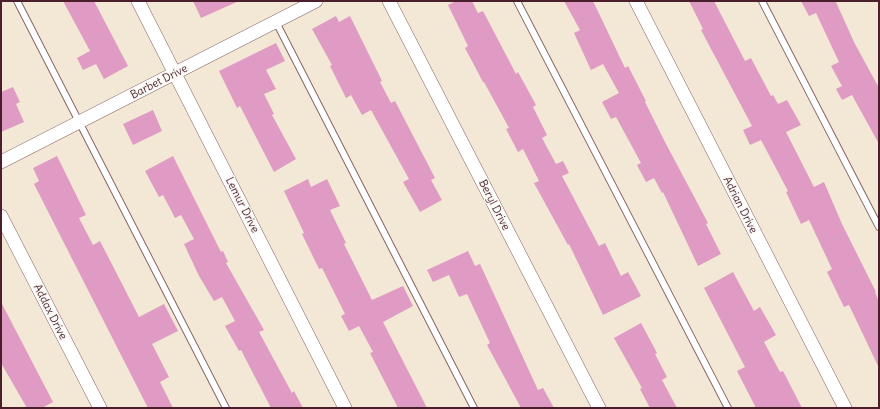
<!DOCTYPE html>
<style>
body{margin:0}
#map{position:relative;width:880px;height:409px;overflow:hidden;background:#f3e8d6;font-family:Delius,sans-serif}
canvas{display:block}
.frame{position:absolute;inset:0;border:2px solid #4a1f2b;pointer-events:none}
</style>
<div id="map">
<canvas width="880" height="409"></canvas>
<div class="frame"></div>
</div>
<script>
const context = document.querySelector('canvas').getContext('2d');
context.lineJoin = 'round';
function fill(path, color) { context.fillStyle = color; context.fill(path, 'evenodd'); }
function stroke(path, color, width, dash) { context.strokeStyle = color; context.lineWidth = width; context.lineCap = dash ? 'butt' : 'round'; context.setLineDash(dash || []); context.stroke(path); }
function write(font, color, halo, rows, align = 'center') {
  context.font = font + ' Delius,sans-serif'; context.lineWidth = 3; context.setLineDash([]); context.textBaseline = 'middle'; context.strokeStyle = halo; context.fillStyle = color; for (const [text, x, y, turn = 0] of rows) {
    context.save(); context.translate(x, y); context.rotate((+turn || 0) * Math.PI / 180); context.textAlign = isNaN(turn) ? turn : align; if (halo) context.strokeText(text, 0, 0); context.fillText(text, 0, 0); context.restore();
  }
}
const building = new Path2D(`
 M63 1H94L128 66 104 79 96 64 83 70 77 58 90 51Z
 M193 1H239L201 18Z
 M456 1H472L478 13 483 11 516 74 518 72 536 105 533 107 547 135 542 138 556 164 563 161 569 173 562 176 599 246 605 243 621 276 628 272 641 296 603 315 569 244 568 245 534 183 539 181 523 149 518 152 506 129 509 128 484 82H483L465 48 468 46 448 5Z
 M564 1H593L625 68 628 66 646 101 645 102 665 142 708 223 706 224 721 254 698 266 663 192 662 193 654 178 646 182 637 165 641 163 616 117 611 119 602 102 619 93 603 64 591 70 574 33 580 30Z
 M689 1H714L745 61 751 58 771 96 773 95 778 104 787 100 801 125 786 132 814 187 824 182 842 224 876 292H875L879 302V368L849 305 844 307 827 272 832 269 809 220 801 224 786 192 788 191 761 140 750 145 743 130 752 126 701 30 703 29Z
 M801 1H837L836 2 854 42 879 88V144L852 95 842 100 836 89 842 86 831 66 839 62 816 13 809 16Z
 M336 16 339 22 350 16 382 81 380 82 391 103 395 101 435 178 431 180 442 200 420 212 403 182 409 179 371 110 362 115 351 95 346 98 330 66 332 65 312 29Z
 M276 43 285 61 266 70 276 89 264 94 274 114 272 115 296 159 274 172 240 106 237 108 219 71Z
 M13 87 20 102 16 104 24 122 1 132V92Z
 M153 110 162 131 133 145 123 124Z
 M57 156 86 215 79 218 93 245 100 241 139 317 164 304 178 331 152 344 169 377 160 382 173 408H148L34 184 39 181 33 168Z
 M173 156 221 252 223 251 228 262 226 263 264 330 259 332 292 393 294 391 303 408H271L241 350 239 351 225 326 235 321 222 297 214 301 199 276 184 244 194 239 181 215 175 218 163 195 159 197 145 171Z
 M308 179 311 187 327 179 340 206 330 210 346 243 344 244 372 300 403 286 413 306 383 322 427 408H398L370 353 373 352 359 326 349 331 341 316 345 314 322 268 319 269 302 234 304 233 284 191Z
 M468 251 475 266 480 264 538 390 543 388 554 408H521L487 345 490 343 467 294 459 297 449 275 433 282 427 270Z
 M733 272 754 311 760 307 776 335 764 342 780 372 783 371 802 408H756L737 371 745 367 704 288Z
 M1 302 53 402 42 408H27L1 363Z
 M641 323 657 353 655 354 667 377 662 380 677 408H650L640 389 642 388 614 338Z`);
const lane = new Path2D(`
 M17 1 226 408
 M517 1 728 408
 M762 1 879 227
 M276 22 474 408`);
const street = new Path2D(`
 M138 1 345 408
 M389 1 599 408
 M636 1 845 408
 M1 162 316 1
 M1 216 100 408`);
const streetNames = [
 ["Barbet Drive",159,82,-27],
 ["Lemur Drive",242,205,63],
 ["Beryl Drive",494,205,63],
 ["Adrian Drive",740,205,63],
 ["Addax Drive",50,312,63]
];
fill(building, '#df9bc3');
stroke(lane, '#856567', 8);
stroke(street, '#856567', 14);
stroke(lane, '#fff', 6);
stroke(street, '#fff', 13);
write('11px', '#4a1f2b', '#f6f6f2', streetNames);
</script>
